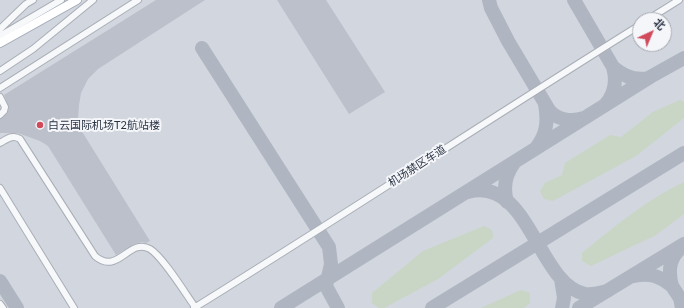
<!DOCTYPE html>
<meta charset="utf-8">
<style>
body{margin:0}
#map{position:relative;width:684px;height:308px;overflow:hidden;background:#e4e7ec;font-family:Lato,"Noto Sans SC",sans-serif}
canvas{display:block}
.north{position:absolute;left:632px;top:12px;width:40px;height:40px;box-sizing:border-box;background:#f4f6f9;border:1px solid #a4a8b1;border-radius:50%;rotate:44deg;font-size:11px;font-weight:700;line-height:16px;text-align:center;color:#2b3445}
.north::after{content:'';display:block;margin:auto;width:14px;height:18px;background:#d1495b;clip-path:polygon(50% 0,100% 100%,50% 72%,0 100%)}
</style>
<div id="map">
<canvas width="684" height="308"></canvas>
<div class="north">北</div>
</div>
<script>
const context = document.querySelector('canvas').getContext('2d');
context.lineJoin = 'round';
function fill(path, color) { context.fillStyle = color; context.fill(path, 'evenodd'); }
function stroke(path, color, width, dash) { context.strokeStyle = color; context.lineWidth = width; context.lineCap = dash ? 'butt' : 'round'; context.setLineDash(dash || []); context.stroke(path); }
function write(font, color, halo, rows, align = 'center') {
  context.font = font + ' Lato,"Noto Sans SC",sans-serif'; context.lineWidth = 4; context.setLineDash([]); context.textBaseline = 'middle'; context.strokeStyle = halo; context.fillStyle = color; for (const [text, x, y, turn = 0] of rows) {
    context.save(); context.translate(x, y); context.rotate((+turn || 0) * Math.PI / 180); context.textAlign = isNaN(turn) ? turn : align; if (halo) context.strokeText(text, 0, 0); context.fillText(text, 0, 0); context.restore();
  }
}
const built = new Path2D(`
 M0 0H684V308H0ZM640 20H664V44H640Z`);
const green = new Path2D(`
 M680 100 684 102V118L636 156 553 201 544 199 540 191 545 183 562 175 565 163 610 135 621 137 653 112Z
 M684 182V214L656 235 591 266 582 261V253C614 227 646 200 684 182Z
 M484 226 492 230 493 238 438 279 384 308H379L372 303V293L423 251Z
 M521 290 530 293V303L524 308H481Z`);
const taxiway = new Path2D(`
 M489 0 491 8 508 41 549 110C557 120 571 122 584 118
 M574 0 613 67C617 81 615 94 605 105
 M202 48 329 247 331 264 326 286 338 308
 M613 67C623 76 635 81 649 78
 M536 148C547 134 548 121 545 104
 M468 192C529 175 538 285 585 294 593 295 600 293 607 291
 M507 202C503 188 505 175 514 163
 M633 276C650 273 658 275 672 286 668 271 669 259 681 248
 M561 279 564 298 562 308
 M0 281 17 308
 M672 286 680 298 682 308
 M281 308 650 77 684 58
 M432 308 684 153
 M579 308 684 244`);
const building = new Path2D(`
 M156 0H205L98 69 88 79 81 93 79 105 78 119 81 130 150 241 146 243 142 242 134 244 116 255 48 146 40 141 18 133H0V119L7 114 9 108 4 95Z
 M277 0H326L385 92 349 114Z`);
const minor = new Path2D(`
 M647 20 679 0
 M0 29 26 4 33 0
 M0 36 61 0
 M0 71 33 49 93 0
 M0 88 138 0
 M0 97 5 107 4 111 0 115
 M0 143C7 139 13 134 20 139L95 256C118 276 129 237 150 249 163 257 185 293 195 307
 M0 188 74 308
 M0 304 3 308
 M194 308C344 215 491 118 640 25`);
const major = new Path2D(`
 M0 43 77 0`);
const markers = [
 [40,125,4,"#d1495b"]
];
const poiNames = [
 ["白云国际机场T2航站楼",48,125]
];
const streetNames = [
 ["机场禁区车道",417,166,-33]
];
fill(built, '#d2d6de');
fill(green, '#c9d6c5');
stroke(taxiway, '#b0b6c1', 14);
fill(building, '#bbc0ca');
stroke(minor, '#a9aeb7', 8);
stroke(major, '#a3abb8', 10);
stroke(minor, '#f7f8fa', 6);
stroke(major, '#fff', 8);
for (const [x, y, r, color] of markers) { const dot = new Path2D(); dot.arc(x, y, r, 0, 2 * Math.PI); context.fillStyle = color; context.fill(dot); stroke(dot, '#f4f6f9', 1.5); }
write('11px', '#2b3445', '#f4f6f9', poiNames, 'left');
write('11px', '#2b3445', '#f4f6f9', streetNames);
</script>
